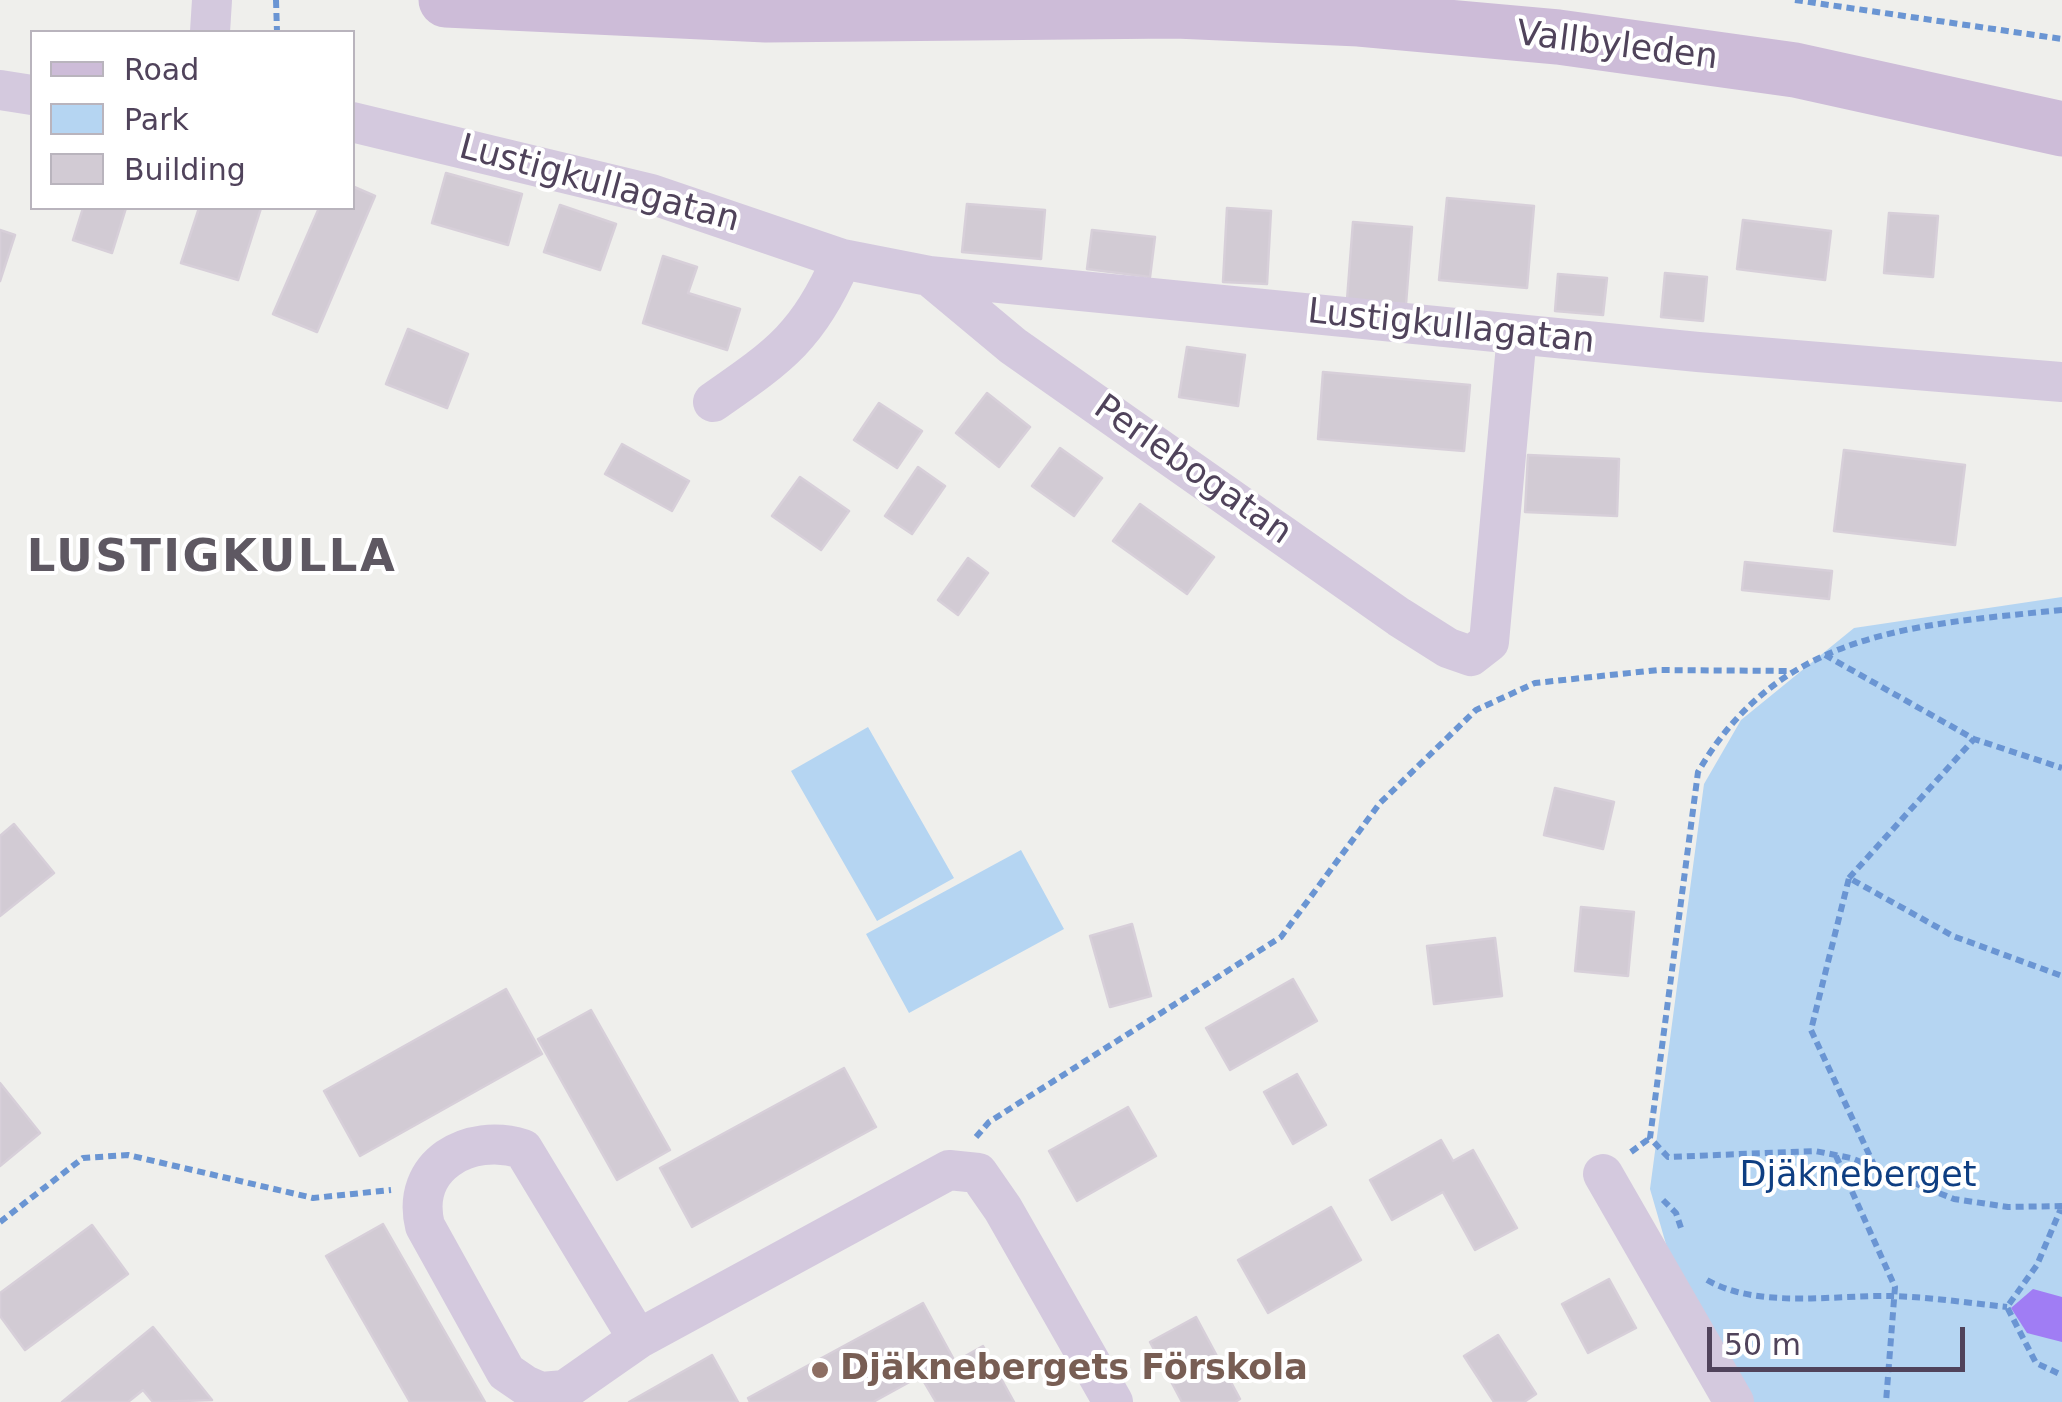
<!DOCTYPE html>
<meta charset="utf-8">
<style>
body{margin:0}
#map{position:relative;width:2062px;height:1402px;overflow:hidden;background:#efefec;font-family:"DejaVu Sans",sans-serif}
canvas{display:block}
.legend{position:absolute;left:30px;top:30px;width:325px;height:180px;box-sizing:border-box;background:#fff;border:2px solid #b9b4bd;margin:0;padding:12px 18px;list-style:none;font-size:30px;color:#50435b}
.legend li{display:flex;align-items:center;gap:20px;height:50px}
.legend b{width:50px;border:2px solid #b9b4bd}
.scale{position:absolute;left:1707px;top:1327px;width:258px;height:45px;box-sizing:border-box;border:5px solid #50435b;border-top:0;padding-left:12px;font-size:30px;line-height:35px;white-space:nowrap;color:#50435b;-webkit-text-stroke:8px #fff;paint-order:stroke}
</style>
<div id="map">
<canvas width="2062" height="1402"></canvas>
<ul class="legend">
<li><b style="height:12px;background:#cdbcd8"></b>Road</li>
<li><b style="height:28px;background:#b5d5f2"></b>Park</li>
<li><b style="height:28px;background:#d2cbd4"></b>Building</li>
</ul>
<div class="scale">50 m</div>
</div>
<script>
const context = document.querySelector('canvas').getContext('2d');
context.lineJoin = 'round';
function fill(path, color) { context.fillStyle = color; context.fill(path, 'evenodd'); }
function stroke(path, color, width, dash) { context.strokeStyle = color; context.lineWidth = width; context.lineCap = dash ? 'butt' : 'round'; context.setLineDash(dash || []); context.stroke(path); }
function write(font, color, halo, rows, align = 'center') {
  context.font = font + ' "DejaVu Sans",sans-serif'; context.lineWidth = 8; context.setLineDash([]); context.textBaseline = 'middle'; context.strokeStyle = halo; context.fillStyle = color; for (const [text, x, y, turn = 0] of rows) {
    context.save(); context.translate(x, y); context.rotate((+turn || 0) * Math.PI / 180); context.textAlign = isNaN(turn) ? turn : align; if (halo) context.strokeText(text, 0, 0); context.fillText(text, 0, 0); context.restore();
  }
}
const green = new Path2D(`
 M2062 597V1402H1751L1670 1258 1650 1189 1704 784 1741 720 1854 628Z
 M868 727 954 878 877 921 791 771Z
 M1021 850 1064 929 909 1013 866 934Z`);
const water = new Path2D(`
 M2033 1289 2062 1297V1342L2027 1333 2011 1308Z`);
const building = new Path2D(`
 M446 173 522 194 508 245 432 223Z
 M352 186 375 196 317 332 273 314 319 208H352Z
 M1447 198 1534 206 1527 288 1439 280Z
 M967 204 1045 210 1041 259 962 252Z
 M560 205 616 224 600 270 544 252Z
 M83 208H126L112 253 73 240Z
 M199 208H261L238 280 181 263Z
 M1227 208 1271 211 1267 284 1223 282Z
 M1889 213 1938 216 1933 277 1884 273Z
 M1743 220 1831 231 1825 280 1737 269Z
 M1353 222 1412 227 1406 304 1347 300Z
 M0 230 15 235 0 281Z
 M1092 230 1155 237 1150 277 1087 269Z
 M663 256 697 267 688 293 740 309 727 350 643 323Z
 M1665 273 1707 277 1703 321 1661 317Z
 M1558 274 1607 278 1603 315 1555 311Z
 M408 329 468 354 447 408 386 384Z
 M1187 347 1245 355 1238 406 1179 397Z
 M1323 372 1470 385 1464 451 1318 439Z
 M987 393 1030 427 999 467 956 433Z
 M879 403 922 431 897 468 854 440Z
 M622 444 689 481 672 511 605 474Z
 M1060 448 1102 478 1074 516 1032 486Z
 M1844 450 1965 465 1955 545 1834 531Z
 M1528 455 1619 459 1617 516 1525 512Z
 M918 467 945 486 912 534 885 516Z
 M800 477 849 511 821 550 772 516Z
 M1140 504 1214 557 1187 594 1113 541Z
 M968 558 988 573 958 615 938 600Z
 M1745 562 1832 571 1829 599 1742 590Z
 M1555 788 1614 802 1603 849 1544 835Z
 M14 824 54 873 0 916V836Z
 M1581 907 1634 912 1628 976 1575 971Z
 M1132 924 1151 996 1110 1007 1090 936Z
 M1495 938 1502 996 1434 1004 1427 946Z
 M1293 979 1317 1021 1230 1070 1206 1028Z
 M506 989 542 1054 360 1156 324 1091Z
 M591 1010 670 1150 617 1180 538 1039Z
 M844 1068 876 1127 692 1227 660 1168Z
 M1297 1074 1326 1125 1293 1144 1264 1092Z
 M0 1083 40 1133 0 1166Z
 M1128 1107 1156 1156 1077 1201 1049 1151Z
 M1441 1140 1453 1161 1473 1150 1517 1228 1475 1250 1443 1192 1392 1220 1370 1180Z
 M1331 1207 1361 1260 1268 1313 1238 1260Z
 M383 1224 485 1402H410L326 1256Z
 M92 1225 128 1274 25 1350 0 1316V1293Z
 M1609 1279 1636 1328 1588 1353 1562 1304Z
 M923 1303 953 1358 873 1402H750L748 1398Z
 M1196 1317 1240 1399 1235 1402H1182L1150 1342Z
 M153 1327 212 1400 153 1402 143 1390 128 1402H62Z
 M1498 1335 1536 1394 1524 1402H1494L1464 1356Z
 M983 1346 1014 1402H936L923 1380Z
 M712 1355 738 1402H629Z`);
const path = new Path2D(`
 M276 0 277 32
 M1795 0 2062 39
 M2062 610C1915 625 1780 630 1698 772L1650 1138 1668 1157 1815 1151 1851 1158 1954 1199 2008 1207 2062 1206
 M1825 655 1974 739 2062 768
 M1849 878 1974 739
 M976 1137 989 1122 1281 937 1380 803 1476 710 1535 683 1658 670 1791 671
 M1631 1152 1650 1138
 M1836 1156 1895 1287 1886 1402
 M1875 1167 1811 1030 1849 878 1953 936 2062 976
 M1663 1200 1676 1213 1682 1231
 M2062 1206 2037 1265 2007 1307 2036 1363 2062 1375
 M0 1222 83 1158 128 1155 313 1198 391 1190
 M1707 1280C1758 1309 1834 1295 1891 1296 1930 1297 1969 1303 2007 1307`);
const minor = new Path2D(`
 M210 32 212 0
 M0 90 32 95
 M352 122 651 194 842 259 929 276 1698 352 2062 382
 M929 276 1013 346 1399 617 1448 648 1471 656 1489 642 1517 334
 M713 402C782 354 807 337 842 259
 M1603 1174 1734 1402
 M638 1339 565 1390 541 1392 525 1385 506 1372 425 1226C410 1165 469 1132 523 1149L638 1339 949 1170 978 1173 1003 1209 1113 1402`);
const secondary = new Path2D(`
 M446 0 766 15 1176 11 1359 19 1558 37 1795 70 2062 129`);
const markers = [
 [820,1370,10,"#8d6e63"]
];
const streetNames = [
 ["Vallbyleden",1617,47,7],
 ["Lustigkullagatan",599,185,15],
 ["Lustigkullagatan",1451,328,6],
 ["Perlebogatan",1192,471,35]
];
const parkNames = [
 ["Djäkneberget",1858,1177]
];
const educationNames = [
 ["Djäknebergets Förskola",840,1370]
];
const districtNames = [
 ["LUSTIGKULLA",212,559]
];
fill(green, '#b5d5f2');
fill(water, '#a07df4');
fill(building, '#d2cbd4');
stroke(building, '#d7cfd9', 2.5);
stroke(path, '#6a95d3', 6, [8, 5]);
stroke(minor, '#d4c9de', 40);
stroke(secondary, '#cdbcd8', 55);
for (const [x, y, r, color] of markers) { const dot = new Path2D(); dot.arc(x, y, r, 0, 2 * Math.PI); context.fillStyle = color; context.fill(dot); stroke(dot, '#fff', 4); }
write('35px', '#50435b', '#fff', streetNames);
write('35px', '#0e3e82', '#fff', parkNames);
write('bold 35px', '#785e54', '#fff', educationNames, 'left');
context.letterSpacing = '2.5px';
write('bold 45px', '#5e5862', '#fff', districtNames);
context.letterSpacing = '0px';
</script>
